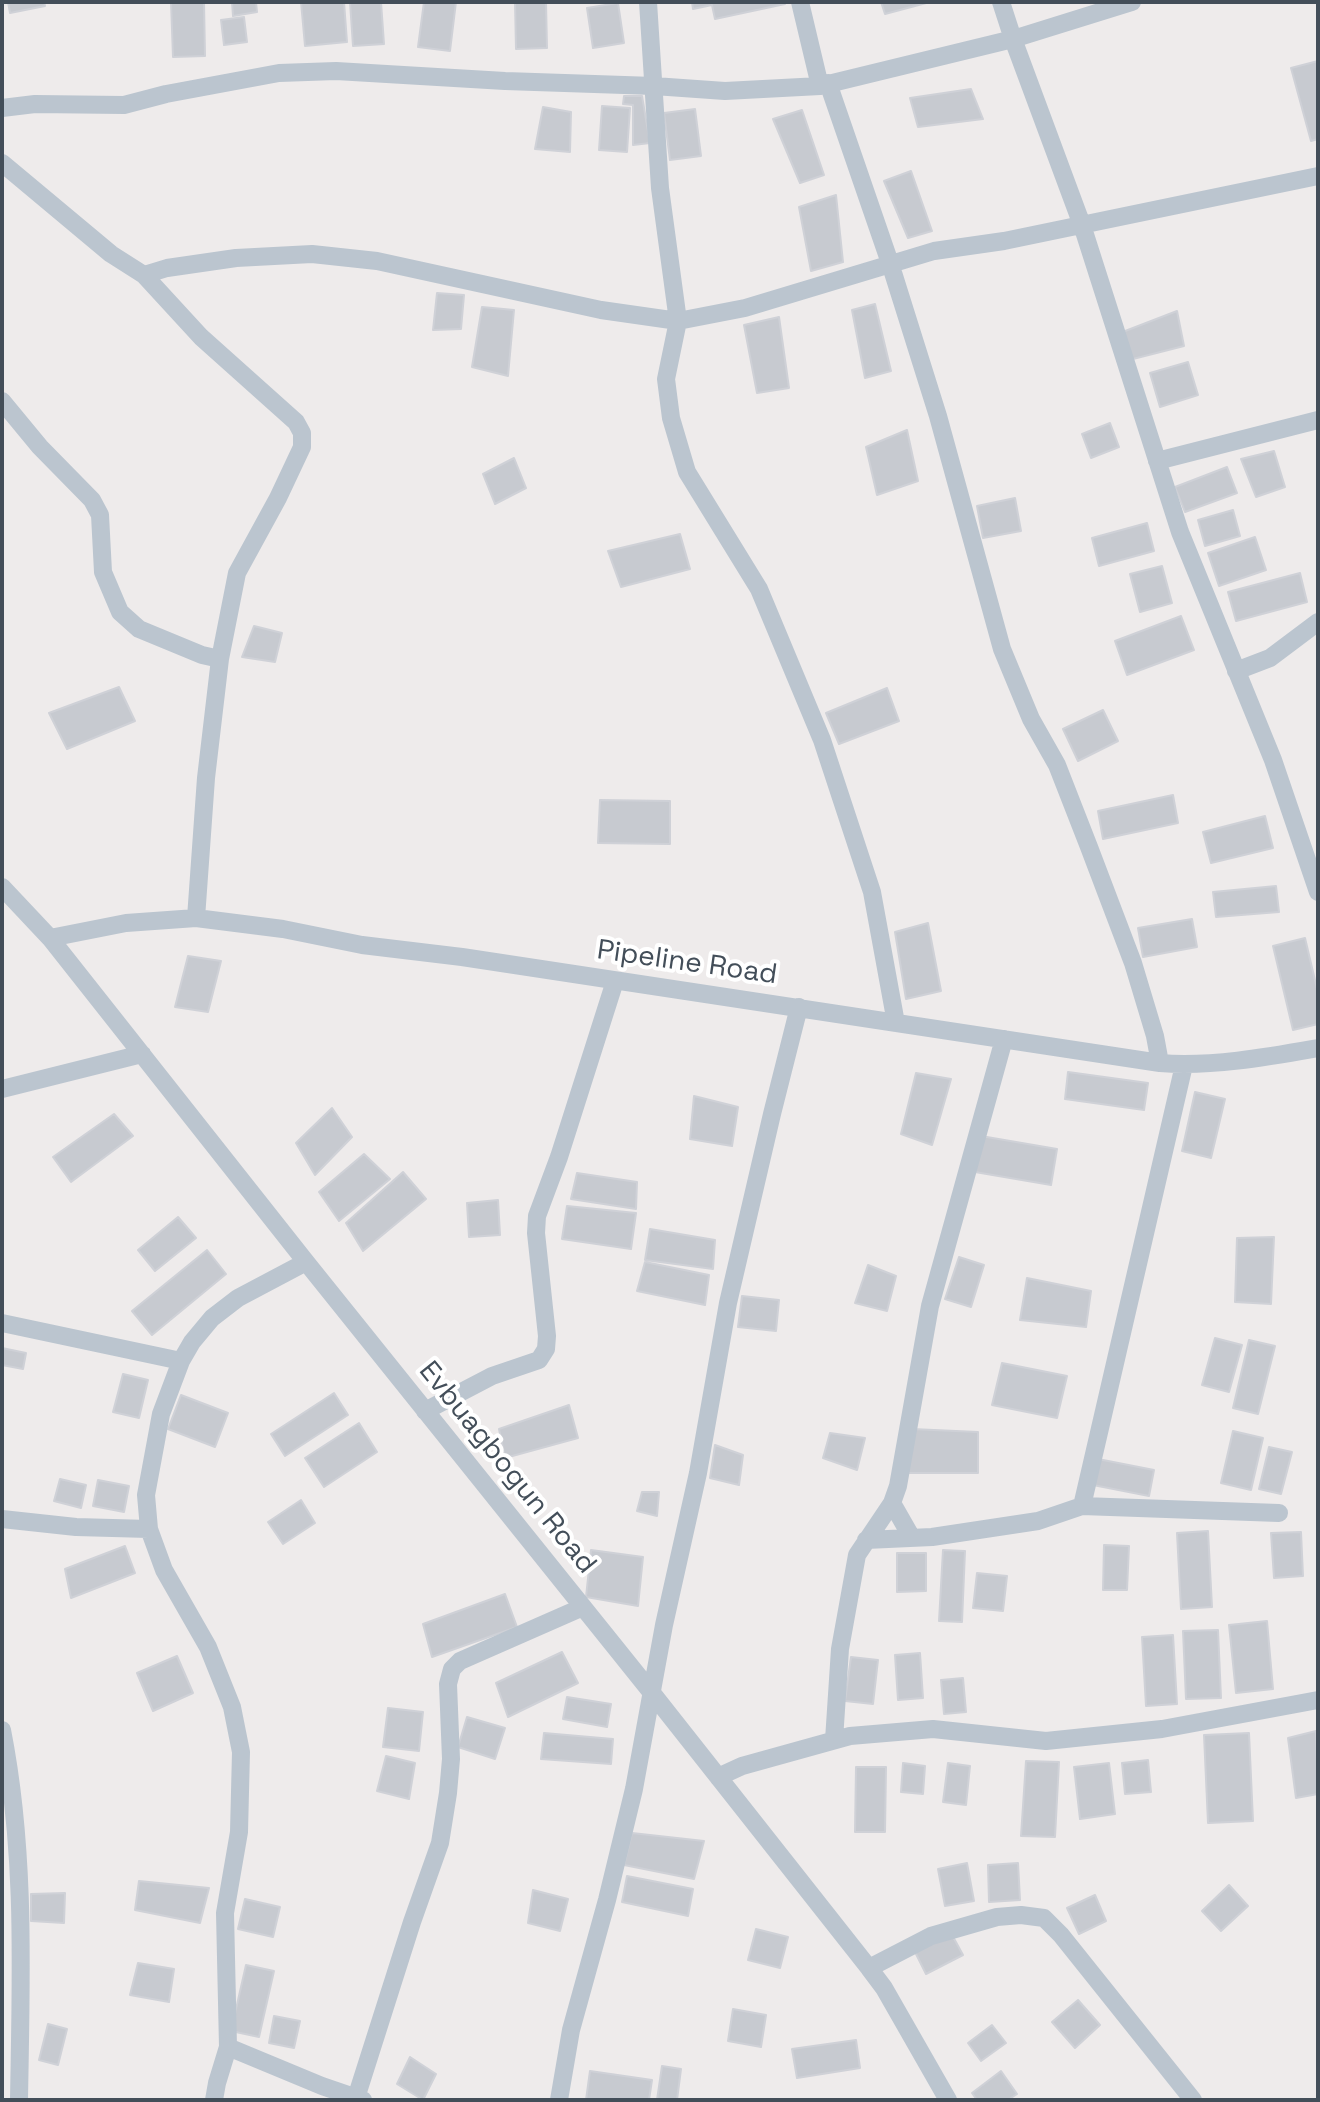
<!DOCTYPE html>
<style>
body{margin:0}
#map{position:relative;width:1320px;height:2102px;overflow:hidden;background:#eeebeb;font-family:"Space Grotesk",sans-serif}
canvas{display:block}
.frame{position:absolute;inset:0;border:4px solid #434e59;pointer-events:none}
</style>
<div id="map">
<canvas width="1320" height="2102"></canvas>
<div class="frame"></div>
</div>
<script>
const context = document.querySelector('canvas').getContext('2d');
context.lineJoin = 'round';
function fill(path, color) { context.fillStyle = color; context.fill(path, 'evenodd'); }
function stroke(path, color, width, dash) { context.strokeStyle = color; context.lineWidth = width; context.lineCap = dash ? 'butt' : 'round'; context.setLineDash(dash || []); context.stroke(path); }
function write(font, color, halo, rows, align = 'center') {
  context.font = font + ' "Space Grotesk",sans-serif'; context.lineWidth = 8; context.setLineDash([]); context.textBaseline = 'middle'; context.strokeStyle = halo; context.fillStyle = color; for (const [text, x, y, turn = 0] of rows) {
    context.save(); context.translate(x, y); context.rotate((+turn || 0) * Math.PI / 180); context.textAlign = isNaN(turn) ? turn : align; if (halo) context.strokeText(text, 0, 0); context.fillText(text, 0, 0); context.restore();
  }
}
const building = new Path2D(`
 M8 2H44L45 6 10 13Z
 M171 2H204L205 56 173 57Z
 M232 2H256L257 12 233 16Z
 M301 2H344L347 42 305 46Z
 M350 2H381L384 44 353 46Z
 M424 2H456L450 51 418 47Z
 M515 2H546L547 48 516 49Z
 M692 2H784L785 4 715 19 712 5 693 9Z
 M881 2H930L885 14Z
 M618 3 624 43 593 48 587 8Z
 M244 17 247 42 224 45 221 20Z
 M1318 61V139L1311 141 1291 68Z
 M971 89 983 119 918 127 910 98Z
 M624 96H642L650 143 633 145V105L623 104Z
 M602 106 630 108 627 152 599 150Z
 M543 107 571 112 570 152 535 149Z
 M695 109 701 156 670 160 664 113Z
 M802 110 824 175 800 183 773 119Z
 M911 171 932 231 908 238 884 181Z
 M836 195 843 262 811 271 799 207Z
 M437 293 464 295 461 329 433 330Z
 M875 304 891 371 865 378 852 310Z
 M482 307 514 310 508 376 472 367Z
 M1177 311 1184 346 1129 360 1120 333Z
 M779 317 789 388 757 393 744 325Z
 M1188 362 1198 395 1160 407 1150 373Z
 M1110 423 1119 447 1091 458 1082 434Z
 M907 430 918 481 877 495 866 447Z
 M1274 451 1285 487 1256 497 1241 459Z
 M514 458 526 488 495 504 483 474Z
 M1227 467 1237 493 1185 512 1175 487Z
 M1015 498 1021 531 983 538 977 506Z
 M1233 510 1240 536 1205 546 1198 520Z
 M1147 523 1154 551 1099 566 1092 538Z
 M680 534 690 569 621 587 608 551Z
 M1255 537 1266 570 1219 586 1208 553Z
 M1162 566 1172 603 1140 612 1130 574Z
 M1300 573 1307 602 1236 621 1228 592Z
 M1181 616 1194 650 1127 675 1115 641Z
 M254 626 282 633 275 662 242 657Z
 M119 687 135 721 67 749 49 713Z
 M887 688 899 721 839 744 826 713Z
 M1103 710 1118 741 1078 761 1063 729Z
 M1173 795 1178 823 1103 839 1098 811Z
 M600 800 670 801V844L598 843Z
 M1265 816 1273 848 1211 863 1203 832Z
 M1276 886 1279 912 1216 917 1213 892Z
 M1192 919 1197 947 1143 957 1138 928Z
 M928 923 941 991 906 999 895 932Z
 M1305 938 1318 993V1024L1293 1030 1273 946Z
 M188 956 221 961 208 1012 175 1007Z
 M1068 1072 1148 1083 1144 1110 1065 1099Z
 M916 1073 951 1079 932 1145 901 1134Z
 M1195 1092 1225 1099 1211 1158 1182 1151Z
 M694 1096 738 1107 732 1146 690 1139Z
 M332 1108 352 1137 315 1175 296 1143Z
 M114 1114 133 1136 71 1182 53 1157Z
 M981 1136 1057 1149 1051 1185 975 1172Z
 M364 1154 390 1179 339 1221 319 1192Z
 M403 1172 426 1199 363 1251 346 1223Z
 M577 1173 637 1182 636 1209 571 1199Z
 M498 1200 500 1235 469 1237 467 1203Z
 M567 1206 636 1213 631 1249 562 1239Z
 M178 1217 196 1238 155 1271 138 1250Z
 M650 1229 715 1240 713 1269 645 1260Z
 M1274 1237 1271 1304 1235 1302 1237 1238Z
 M207 1250 226 1274 152 1335 132 1311Z
 M959 1257 984 1265 971 1307 945 1299Z
 M645 1262 709 1275 705 1305 637 1291Z
 M868 1265 896 1276 887 1311 855 1303Z
 M1027 1278 1091 1291 1086 1327 1020 1320Z
 M742 1296 779 1300 776 1331 738 1327Z
 M1215 1338 1242 1345 1229 1392 1202 1385Z
 M1249 1340 1275 1346 1258 1414 1233 1408Z
 M2 1348 26 1353 23 1369 2 1365Z
 M1002 1363 1067 1376 1057 1418 992 1405Z
 M123 1374 148 1380 139 1418 113 1412Z
 M334 1393 348 1415 285 1456 271 1434Z
 M181 1395 228 1413 215 1447 168 1429Z
 M569 1405 578 1438 505 1458 499 1429Z
 M359 1423 377 1452 324 1487 305 1458Z
 M912 1429 978 1432V1473H907Z
 M1233 1431 1263 1438 1251 1490 1221 1483Z
 M830 1433 865 1438 857 1470 823 1458Z
 M715 1445 743 1455 739 1485 710 1478Z
 M1269 1447 1292 1452 1281 1494 1259 1489Z
 M1098 1459 1154 1470 1149 1496 1093 1485Z
 M60 1479 86 1485 81 1508 54 1501Z
 M98 1480 129 1486 124 1512 93 1506Z
 M642 1492H659L657 1516 637 1511Z
 M301 1500 315 1523 283 1544 268 1522Z
 M1208 1531 1212 1607 1181 1609 1177 1533Z
 M1301 1532 1303 1576 1274 1578 1271 1533Z
 M1104 1545 1129 1546 1127 1590H1103Z
 M125 1546 135 1573 71 1598 65 1569Z
 M591 1550 643 1557 638 1606 586 1597Z
 M943 1550 965 1551 962 1622 939 1621Z
 M897 1553H926V1591L897 1592Z
 M977 1573 1007 1576 1003 1611 973 1608Z
 M505 1594 517 1627 432 1657 423 1624Z
 M1267 1621 1273 1689 1236 1693 1229 1625Z
 M1218 1630 1221 1698 1186 1699 1183 1631Z
 M1173 1635 1177 1704 1146 1706 1142 1637Z
 M562 1652 578 1683 508 1717 496 1683Z
 M920 1653 923 1698 898 1700 895 1655Z
 M177 1656 193 1693 153 1711 137 1673Z
 M851 1657 878 1660 873 1704 845 1701Z
 M963 1678 966 1712 944 1714 941 1680Z
 M567 1697 611 1704 607 1727 563 1719Z
 M388 1708 423 1712 419 1751 383 1747Z
 M467 1717 505 1728 495 1759 458 1747Z
 M1316 1731 1318 1794 1296 1798 1288 1738Z
 M544 1733 613 1739 611 1764 541 1759Z
 M1249 1733 1253 1821 1208 1823 1204 1735Z
 M386 1756 415 1763 409 1799 377 1791Z
 M1148 1760 1151 1792 1125 1794 1122 1763Z
 M1026 1761 1059 1762 1055 1837 1021 1836Z
 M903 1763 925 1766 923 1794 901 1792Z
 M948 1763 970 1766 966 1805 943 1802Z
 M1109 1763 1115 1814 1080 1819 1074 1767Z
 M856 1767H886L885 1832H855Z
 M632 1833 704 1841 694 1879 624 1865Z
 M967 1863 974 1901 945 1906 938 1869Z
 M1018 1863 1020 1900 989 1902 988 1865Z
 M627 1876 693 1889 688 1916 622 1902Z
 M139 1881 209 1888 200 1923 135 1910Z
 M1229 1885 1248 1906 1221 1931 1202 1911Z
 M533 1890 568 1899 560 1931 528 1923Z
 M65 1893 64 1923 31 1921V1894Z
 M1095 1895 1106 1921 1079 1934 1067 1908Z
 M245 1899 280 1907 273 1937 238 1929Z
 M756 1929 788 1937 780 1968 748 1960Z
 M951 1933 963 1955 926 1974 915 1952Z
 M138 1963 174 1969 169 2002 130 1995Z
 M246 1965 274 1971 259 2037 231 2031Z
 M1078 2000 1100 2025 1075 2048 1052 2022Z
 M733 2009 766 2015 761 2047 728 2041Z
 M274 2016 300 2021 294 2048 269 2043Z
 M48 2024 67 2029 58 2065 39 2060Z
 M992 2025 1006 2043 981 2061 968 2043Z
 M856 2040 860 2068 797 2078 792 2049Z
 M410 2057 436 2074 423 2100 397 2084Z
 M662 2066 681 2069 677 2100H657Z
 M590 2071 652 2080 649 2100H586Z
 M1001 2071 1017 2094 1008 2100H977L972 2093Z`);
const street = new Path2D(`
 M648 2 660 188 678 321 666 379 671 418 687 472 759 589 822 740 872 892 896 1023
 M800 2 820 86
 M1001 2 1013 39 1082 225 1180 532 1273 760 1318 892
 M828 83 890 263 938 416 1002 649 1031 719 1057 765 1089 847 1133 963 1155 1036 1160 1063
 M2 108 35 104 124 105 166 94 279 73 336 71 505 81 654 86 725 91 820 86 1013 39 1132 2
 M2 163 111 254 144 275 167 268 236 258 312 254 377 261 601 310 678 321 745 308 934 251 1004 241 1318 176
 M144 275 201 337 296 422 302 433V447L278 498 237 573 220 659
 M2 401 40 447 92 500 100 515 103 572 120 612 139 629 202 655 220 659 206 778 196 918
 M1157 461 1318 420
 M1236 671 1270 658 1318 622
 M2 887 50 938 306 1262 652 1693 869 1968 884 1988 948 2100
 M50 938 126 923 196 918 283 929 362 945 462 957 1160 1063C1212 1067 1267 1057 1318 1048
 M2 1089 142 1054
 M2 1323 181 1361
 M425 1411 492 1376 539 1360 546 1349 547 1336 536 1233 537 1216 559 1157 615 981
 M892 1503 912 1538
 M1082 1506 1184 1065
 M2 1519 76 1527 149 1529
 M866 1540 932 1537 1038 1521 1082 1506 1279 1513
 M2 1730C26 1852 21 1976 19 2100
 M834 1740 840 1649 857 1555 892 1503 898 1486 930 1306 1004 1039
 M718 1777 742 1766 850 1736 933 1729 1046 1741 1162 1729 1318 1700
 M869 1968 931 1936 997 1917 1021 1915 1044 1918 1061 1935 1193 2100
 M228 2047 322 2086 363 2100
 M356 2098 412 1922 440 1843 448 1793 451 1759 448 1684 452 1669 460 1661 583 1607
 M214 2100 217 2083 228 2047 225 1913 239 1832 241 1752 232 1707 208 1647 164 1570 149 1529 146 1495 161 1414 181 1361 192 1342 212 1318 238 1298 306 1262
 M559 2100 571 2030 607 1900 634 1789 664 1625 698 1473 728 1303 772 1114 799 1007`);
const streetNames = [
 ["Pipeline Road",687,963,8],
 ["Evbuagbogun Road",507,1468,51]
];
fill(building, '#c7cad0');
stroke(building, '#cfd1d7', 2);
stroke(street, '#bbc5cf', 18);
write('28px', '#434e59', '#fff', streetNames);
</script>
